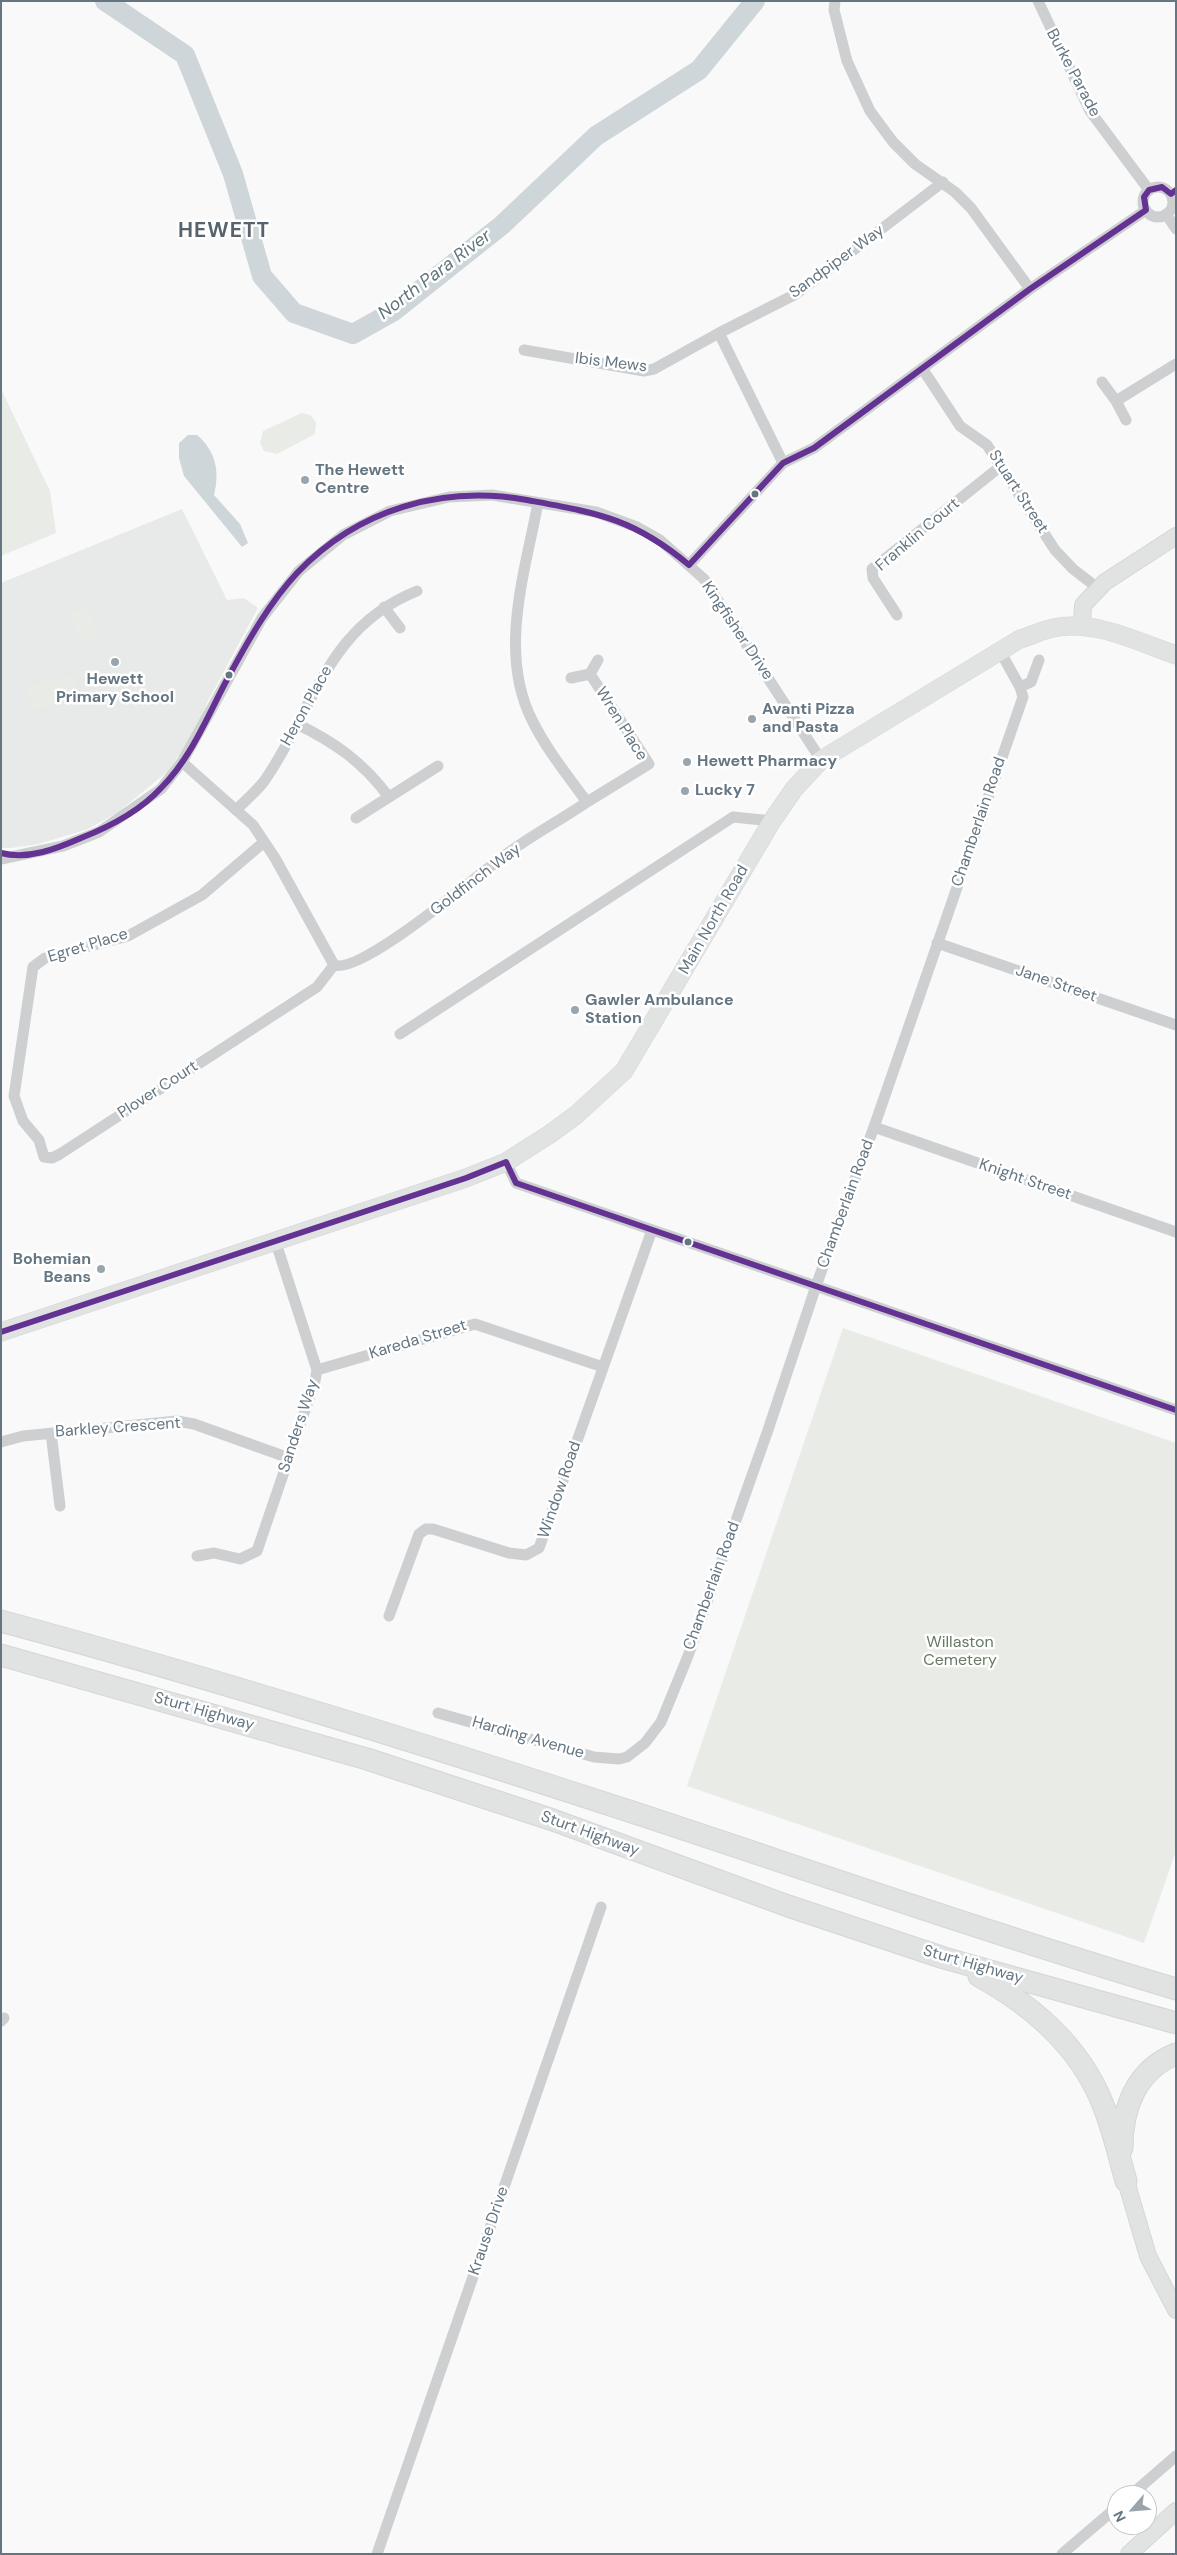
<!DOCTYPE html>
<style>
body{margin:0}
#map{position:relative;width:1177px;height:2555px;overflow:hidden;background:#f9f9f9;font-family:"DM Sans",sans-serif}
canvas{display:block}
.frame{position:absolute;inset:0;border:2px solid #657683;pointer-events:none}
.north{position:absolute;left:1107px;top:2485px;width:50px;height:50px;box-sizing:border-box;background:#fff;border:1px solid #c1c8cd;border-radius:50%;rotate:243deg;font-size:14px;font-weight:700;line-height:20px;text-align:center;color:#657683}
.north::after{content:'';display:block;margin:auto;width:18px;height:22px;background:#99a4ac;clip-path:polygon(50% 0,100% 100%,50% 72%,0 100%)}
</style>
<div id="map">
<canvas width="1177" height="2555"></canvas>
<div class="frame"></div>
<div class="north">N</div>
</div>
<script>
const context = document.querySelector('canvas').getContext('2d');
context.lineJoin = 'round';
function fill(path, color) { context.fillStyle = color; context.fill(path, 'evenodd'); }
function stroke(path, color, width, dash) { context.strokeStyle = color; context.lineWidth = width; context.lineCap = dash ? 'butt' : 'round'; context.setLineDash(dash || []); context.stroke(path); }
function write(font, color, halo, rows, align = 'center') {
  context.font = font + ' "DM Sans",sans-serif'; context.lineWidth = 5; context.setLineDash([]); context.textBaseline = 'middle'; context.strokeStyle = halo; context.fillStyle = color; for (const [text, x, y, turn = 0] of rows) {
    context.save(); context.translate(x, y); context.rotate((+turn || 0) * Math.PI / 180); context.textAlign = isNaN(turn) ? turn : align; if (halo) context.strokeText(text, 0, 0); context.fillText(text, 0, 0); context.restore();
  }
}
const built = new Path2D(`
 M182 509 227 600 244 598 258 608 208 701 193 736 167 772 117 813 88 829 39 844 11 848H1V583Z`);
const green = new Path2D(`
 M1 389 50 491 56 533 1 556Z
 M302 413 310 415 316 422 315 434 277 454 264 451 260 443 263 431Z
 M91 608 98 640 79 644 72 612Z
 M74 675 79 700 31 710 26 686Z
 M843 1328 1176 1443V1851L1144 1943 687 1786Z`);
const water = new Path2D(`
 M188 435H197C216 451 220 472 214 495L240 524 248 543 242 547 184 476 179 458V443Z`);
const river = new Path2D(`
 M105 1 185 55 233 174 262 276 294 313 353 334 394 311 502 225 596 136 699 70 755 1`);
const street = new Path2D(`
 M835 1 834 10 847 61 870 111 893 142 915 164 955 192 971 208 1030 289
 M1038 1 1090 111 1149 190
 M1143 202a15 15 0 1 1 30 0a15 15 0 1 1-30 0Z
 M1166 214 1176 229
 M524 350 644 371 654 369 719 333
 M922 368 960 426 987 445 1055 550 1073 569 1099 589
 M1102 382 1116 401 1126 420
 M1116 401 1176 364
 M783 463 719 333 796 294 943 182
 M689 565 783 463 814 448 1030 289 1146 210
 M384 607 400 628
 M897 615 873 578 872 569 1001 466
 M590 674 598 660
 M571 678 590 674 649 764 587 802
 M1020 687 1031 682 1039 660
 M297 724C334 742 363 762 388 796
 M182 762 253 825 275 858 334 965C360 975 470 881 495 863 521 841 558 822 587 802 568 776 546 749 532 720 498 653 525 572 538 503
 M236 810C245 801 257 791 265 780 315 707 327 627 417 591
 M356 818 438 766
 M264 842 202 895 128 936 45 958 33 967 14 1096 23 1121 39 1140 44 1157 52 1158 60 1154 317 987 334 965
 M1 859 63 846 99 832 161 789 182 762 262 618 299 571 343 535 390 511 449 497 492 495 596 512 637 527 660 540 704 579 821 760
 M937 943 1176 1025
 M400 1034 733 817 772 821
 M874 1127 1176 1232
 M506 1162 516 1183 1176 1410
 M317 1370 475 1324 603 1367
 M51 1433 60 1506
 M1 1442 23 1436 177 1421 194 1424 289 1458
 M197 1556 214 1553 240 1559 257 1551 315 1381 317 1370 275 1240
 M389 1616 419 1534 426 1529H433L509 1553 526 1555 539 1548 652 1230
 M438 1713 594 1757 619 1759 627 1757 645 1743 661 1722 688 1656 768 1430 816 1286 874 1127 1023 697 1020 687 1000 651
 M1 2021 4 2018
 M1131 2495 1176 2456
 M377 2554 601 1907
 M1062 2554 1117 2507`);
const secondary = new Path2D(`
 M1082 626 1083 605 1105 582 1176 536
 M1126 2181 1148 2256 1176 2310
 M1129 2554 1176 2511`);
const primary = new Path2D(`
 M1 1332 466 1178 506 1162 550 1134 576 1115 624 1071 772 821 794 789 821 760 1020 639C1031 636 1042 630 1053 628 1094 619 1138 642 1176 655`);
const highway = new Path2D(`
 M1 1621C212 1678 421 1743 629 1811 811 1871 992 1934 1176 1989
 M1 1655 367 1759 553 1820 788 1906 944 1958 1176 2023
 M979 1976C1035 2007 1083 2049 1105 2110 1114 2133 1119 2157 1126 2181
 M1122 2148C1122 2108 1136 2070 1176 2054`);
const bus1 = new Path2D(`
 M1 853C28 860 56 849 81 838 109 827 140 811 161 788 193 756 209 712 230 674 249 639 270 602 297 573 358 509 442 485 527 500 597 513 633 518 689 565L783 463 814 448 1030 289 1146 210 1144 197 1149 190 1162 187 1171 194 1176 190
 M1 1332 466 1178 506 1162 516 1183 1176 1410`);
const markers = [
 [305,480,5,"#99a4ac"],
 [755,494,4.5,"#657683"],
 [115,662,5,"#99a4ac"],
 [229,675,4.5,"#657683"],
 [752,719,5,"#99a4ac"],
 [687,762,5,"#99a4ac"],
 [685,791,5,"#99a4ac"],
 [575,1010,5,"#99a4ac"],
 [688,1242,4.5,"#657683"],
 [101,1269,5,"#99a4ac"]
];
const streetNames = [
 ["Burke Parade",1073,73,62],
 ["Sandpiper Way",837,262,-36],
 ["Ibis Mews",611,363,7],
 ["Stuart Street",1018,492,57],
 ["Franklin Court",918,535,-40],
 ["Kingfisher Drive",737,631,56],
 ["Heron Place",307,706,-61],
 ["Wren Place",621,724,58],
 ["Chamberlain Road",979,822,-71],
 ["Goldfinch Way",476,880,-37],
 ["Main North Road",714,920,-60],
 ["Egret Place",88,946,-17],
 ["Jane Street",1056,984,19],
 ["Plover Court",158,1090,-33],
 ["Knight Street",1025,1180,19],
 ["Chamberlain Road",846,1204,-70],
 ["Kareda Street",418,1340,-17],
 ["Sanders Way",299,1426,-72],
 ["Barkley Crescent",118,1428,-4],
 ["Window Road",560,1490,-71],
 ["Chamberlain Road",712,1586,-70],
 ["Sturt Highway",204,1712,16],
 ["Harding Avenue",528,1738,16],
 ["Sturt Highway",590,1834,20],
 ["Sturt Highway",973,1965,16],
 ["Krause Drive",489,2231,-71]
];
const poiNames = [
 ["The Hewett",315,471],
 ["Centre",315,489],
 ["Hewett",115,680,"center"],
 ["Primary School",115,698,"center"],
 ["Avanti Pizza",762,710],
 ["and Pasta",762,728],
 ["Hewett Pharmacy",697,762],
 ["Lucky 7",695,791],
 ["Gawler Ambulance",585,1001],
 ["Station",585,1019],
 ["Bohemian",91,1260,"right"],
 ["Beans",91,1278,"right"]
];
const parkNames = [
 ["Willaston",960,1643],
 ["Cemetery",960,1661]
];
const waterNames = [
 ["North Para River",435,275,-37]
];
const districtNames = [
 ["HEWETT",224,231]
];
fill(built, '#e8e9e9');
fill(green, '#e8ebe6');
fill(water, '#ced6d9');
stroke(river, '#ced6d9', 20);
stroke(secondary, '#d5d6d7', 18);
stroke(primary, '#d5d6d7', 19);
stroke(highway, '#d5d6d6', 23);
stroke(street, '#cecfd0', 11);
stroke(secondary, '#e1e2e2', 16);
stroke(primary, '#e1e2e2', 18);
stroke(highway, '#e1e2e2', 21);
stroke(bus1, '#633293', 6);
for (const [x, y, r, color] of markers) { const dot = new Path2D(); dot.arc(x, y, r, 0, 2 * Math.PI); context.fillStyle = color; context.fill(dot); stroke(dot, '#fff', 2); }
write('16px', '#657683', '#fff', streetNames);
write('bold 16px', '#657683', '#fff', poiNames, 'left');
write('16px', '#687a64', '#fff', parkNames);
write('italic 18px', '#60757c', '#fff', waterNames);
context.letterSpacing = '1px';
write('bold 21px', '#57646e', '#fff', districtNames);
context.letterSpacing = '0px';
</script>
